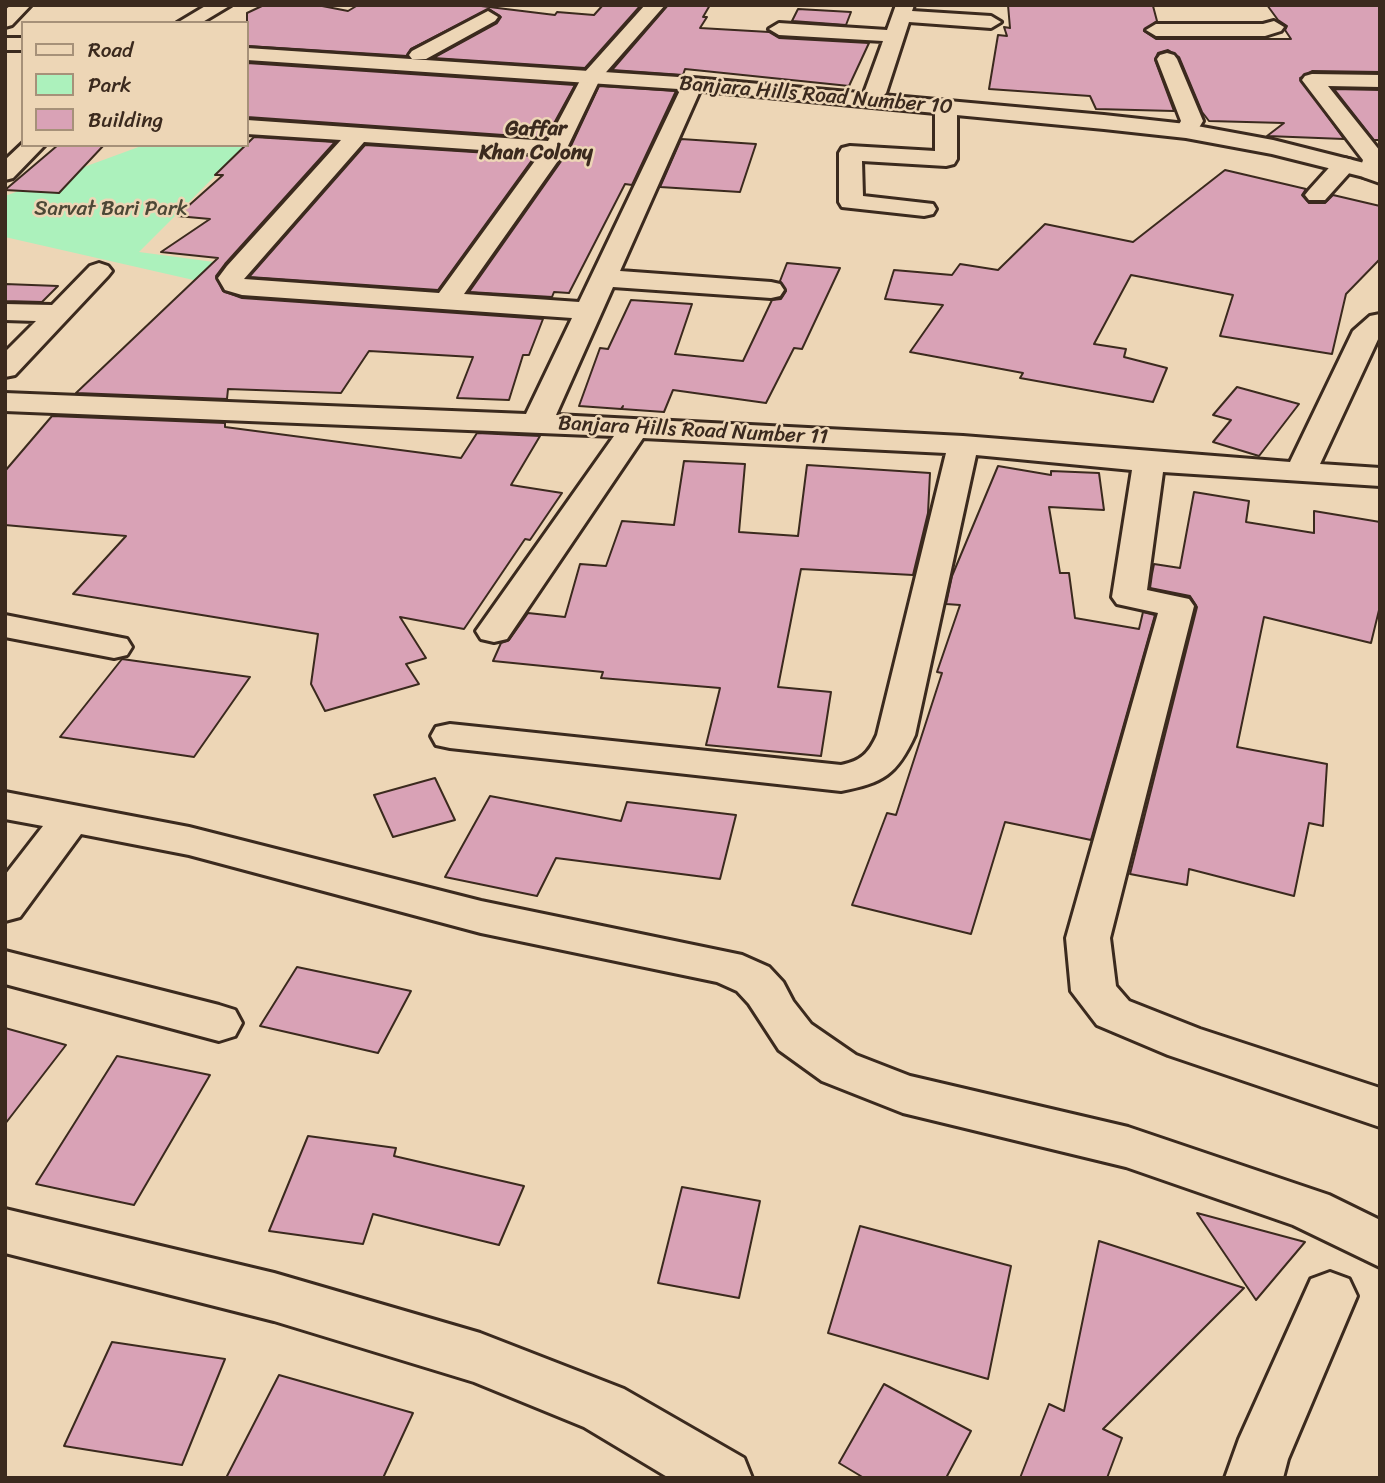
<!DOCTYPE html>
<style>
body{margin:0}
#map{position:relative;width:1385px;height:1483px;overflow:hidden;background:#edd6b6;font-family:Sriracha,sans-serif}
canvas{display:block}
.frame{position:absolute;inset:0;border:7px solid #3b2a1e;pointer-events:none}
.legend{position:absolute;left:21px;top:21px;width:228px;height:126px;box-sizing:border-box;background:#edd6b6;border:2px solid #a69179;margin:0;padding:9px 12px;list-style:none;font-size:21px;color:#3b2a1e}
.legend li{display:flex;align-items:center;gap:14px;height:35px}
.legend b{width:35px;border:2px solid #a69179}
</style>
<div id="map">
<canvas width="1385" height="1483"></canvas>
<div class="frame"></div>
<ul class="legend">
<li><b style="height:9px;background:#edd6b6"></b>Road</li>
<li><b style="height:19px;background:#acf1bc"></b>Park</li>
<li><b style="height:19px;background:#d9a2b6"></b>Building</li>
</ul>
</div>
<script>
const context = document.querySelector('canvas').getContext('2d');
context.lineJoin = 'round';
function fill(path, color) { context.fillStyle = color; context.fill(path, 'evenodd'); }
function stroke(path, color, width, dash) { context.strokeStyle = color; context.lineWidth = width; context.lineCap = dash ? 'butt' : 'round'; context.setLineDash(dash || []); context.stroke(path); }
function write(font, color, halo, rows, align = 'center') {
  context.font = font + ' Sriracha,sans-serif'; context.lineWidth = 5; context.setLineDash([]); context.textBaseline = 'middle'; context.strokeStyle = halo; context.fillStyle = color; for (const [text, x, y, turn = 0] of rows) {
    context.save(); context.translate(x, y); context.rotate((+turn || 0) * Math.PI / 180); context.textAlign = isNaN(turn) ? turn : align; if (halo) context.strokeText(text, 0, 0); context.fillText(text, 0, 0); context.restore();
  }
}
const green = new Path2D(`
 M144 145H246L139 252 229 264 211 284 5 237V196Z`);
const building = new Path2D(`
 M264 5H317L348 11 358 5H473L555 15 557 12 594 15 603 5H641L585 68 433 58 497 23 501 17 489 9 411 49 407 56 247 46V13Z
 M668 5H710L703 17H707L700 28 769 32 779 38 869 43 849 86 685 69 683 75 612 70Z
 M1008 5 1153 6 1157 21 1144 31 1156 39H1291L1285 30 1287 26 1278 20 1267 5H1380V72L1312 71 1300 78 1344 139 1267 136 1284 123 1209 121 1202 112 1179 57 1168 50 1158 53 1155 60 1174 111 1096 109 1090 96 989 89 998 35 1007 36 1004 27 1010 28Z
 M798 9 851 12 846 25 792 21Z
 M247 63 575 85 546 138 247 117Z
 M599 86 676 91 632 185 625 184 569 293 554 292 552 297 469 292 569 150Z
 M1334 89 1380 90V140H1374Z
 M254 137 335 142 225 264 216 276 223 291 242 298 543 319 529 355H523L509 400 457 398 473 357 369 351 341 393 228 389 227 399 76 393 218 258 161 252 210 219 177 216 223 175H215Z
 M681 139 756 144 740 192 660 187Z
 M58 145H104L59 193 5 190Z
 M365 145 535 156 438 290 249 277Z
 M1225 170 1306 189 1302 195 1309 203H1325L1333 195 1380 206V259L1346 294 1332 354 1220 336 1233 295 1131 275 1094 344 1126 349 1124 357 1167 368 1153 402 1020 378 1023 373 910 352 943 305 885 299 894 270 952 275 960 264 998 270 1045 224 1133 242Z
 M787 263 840 268 802 349 794 348 766 403 673 390 664 412 622 409 623 406 621 409 579 406 600 348 608 349 631 300 692 304 675 354 743 361 772 300 781 299 786 291 780 281Z
 M5 284 58 286 42 302 5 301Z
 M1237 387 1299 404 1259 456 1213 442 1231 420 1213 415Z
 M52 416 225 423V427L461 458 477 433 540 436 511 485 562 493 530 540 525 539 464 629 400 617 426 658 406 664 419 684 325 711 311 684 318 634 73 594 126 536 5 525V471Z
 M684 461 745 464 739 532 798 536 807 465 930 473 928 513 913 575 801 569 778 687 831 692 821 756 706 745 720 688 601 678 603 672 493 661 501 643 509 640 528 613 565 617 580 564 606 566 622 521 674 525Z
 M998 466 1051 475V471L1099 473 1104 510 1049 507 1060 573H1069L1075 618 1139 629 1143 612 1155 615 1091 840 1005 822 971 934 852 905 887 813 896 815 942 673 937 672 960 605 946 604 952 576Z
 M1194 492 1249 501 1246 522 1314 533V511L1380 522V606L1371 643 1264 617 1237 747 1327 764 1323 826 1309 823 1294 896 1189 869 1187 885 1130 874 1197 607 1190 596 1150 588 1152 574 1154 564 1180 568Z
 M122 659 250 677 194 757 60 737Z
 M435 778 455 820 393 837 374 795Z
 M490 796 621 821 627 802 736 815 720 879 556 858 537 896 445 877Z
 M297 967 411 991 378 1053 260 1026Z
 M5 1028 66 1045 5 1124Z
 M117 1056 210 1075 134 1205 36 1184Z
 M308 1136 396 1148 394 1156 524 1186 499 1245 373 1214 363 1244 269 1231Z
 M682 1187 760 1201 739 1298 658 1283Z
 M1197 1213 1305 1242 1256 1300Z
 M860 1226 1011 1266 988 1379 828 1333Z
 M1099 1241 1244 1288 1103 1429 1122 1438 1107 1478H1020L1049 1404 1064 1411Z
 M112 1342 225 1359 182 1465 64 1446Z
 M279 1375 413 1413 383 1478H226Z
 M884 1384 971 1431 946 1478H864L839 1463Z`);
const minor = new Path2D(`
 M11 5H31L12 25 5 27V10Z
 M645 5H665L600 79 567 148 464 294 579 302 683 84 686 80H700L703 84 620 271 771 282 780 284 784 290 780 296 771 298 613 287 556 415 963 436 1290 462 1353 331 1370 316 1380 314V335L1320 464 1380 468V486L1163 472 1147 590 1189 599 1194 606 1110 938 1116 986 1129 1001 1200 1029 1380 1088V1127L1168 1055 1097 1025 1071 991 1066 938 1158 613 1117 604 1112 597 1132 470 976 455 915 735C897 775 883 783 841 791L450 748 436 745 431 736 436 727 450 724 841 765C861 761 869 753 877 735L946 453 643 438 507 639 494 642 481 639 476 631 614 436 5 411V393L526 414 572 318 242 295 225 290 218 278 227 266 341 140 247 134V120L548 141 584 73ZM364 142 540 154 439 293 244 279Z
 M896 5H914L912 11 991 16 1001 22 991 28 909 22 886 93 882 97H868L864 93 883 41 779 35 769 29 779 23 887 30Z
 M488 11 498 17 495 21 426 59H412L409 55 412 51Z
 M1274 21 1284 27 1281 31 1265 36H1156L1146 30 1156 24H1263Z
 M1167 53 1174 55 1177 59 1203 121 1194 136H1178L1175 131 1181 121 1157 59 1160 55Z
 M1312 74 1380 75V87L1328 86 1380 151V183L1363 177 1359 172 1363 160 1302 80 1305 76Z
 M946 101 954 102 957 107V159L954 164 946 166 862 161 863 196 933 204 936 209 933 214 924 216 842 207 839 202V153L842 148 850 146 935 151V107L938 102Z
 M23 143 45 145 13 178 5 180V160Z
 M1344 158 1352 160 1356 165 1352 170 1325 200H1309L1305 195 1309 190 1336 160Z
 M99 263 108 266 112 271 108 276 15 375 5 377V352L36 321 5 320V304L52 305 90 266Z
 M5 615 127 639 132 647 127 655 114 658 5 637Z
 M5 792 189 827 481 901 742 955 769 967 783 982 793 1001 811 1024 856 1055 910 1076 1128 1127 1329 1195 1380 1220V1267L1293 1225 1126 1167 903 1113 822 1081 779 1050 749 1004 737 991 717 982 481 933 189 855 81 834 20 917 5 921V875L43 826 5 819Z
 M5 951 219 1005 235 1010 242 1023 235 1036 219 1041 5 984Z
 M5 1209 274 1273 480 1333 624 1389 744 1458 752 1478H669L584 1427 474 1382 274 1321 5 1253Z
 M1330 1272 1349 1279 1357 1296 1288 1459 1283 1478H1225L1239 1439 1311 1279Z`);
const tertiary = new Path2D(`
 M207 5H231L201 23H177Z`);
const secondary = new Path2D(`
 M5 38H23V50H5Z
 M247 48 693 78 1104 115 1186 124 1273 140 1380 167V181L1272 154 1186 138 1104 129 693 90 247 60Z`);
const farStreetnames = [
 ["Banjara Hills Road Number 10",816,96,5],
 ["Banjara Hills Road Number 11",693,431,3]
];
const farNeighbourhoodnames = [
 ["Gaffar",536,130],
 ["Khan Colony",536,154]
];
const farParknames = [
 ["Sarvat Bari Park",111,210]
];
fill(green, '#acf1bc');
fill(building, '#d9a2b6');
stroke(building, '#3b2a1e', 2);
stroke(minor, '#3b2a1e', 6);
stroke(tertiary, '#3b2a1e', 6);
stroke(secondary, '#3b2a1e', 6);
fill(minor, '#edd6b6');
fill(tertiary, '#edd6b6');
fill(secondary, '#edd6b6');
write('21px', '#3b2a1e', '#edd6b6', farStreetnames);
write('bold 21px', '#3b2a1e', '#edd6b6', farNeighbourhoodnames);
write('21px', '#4c4836', '#edd6b6', farParknames);
</script>
